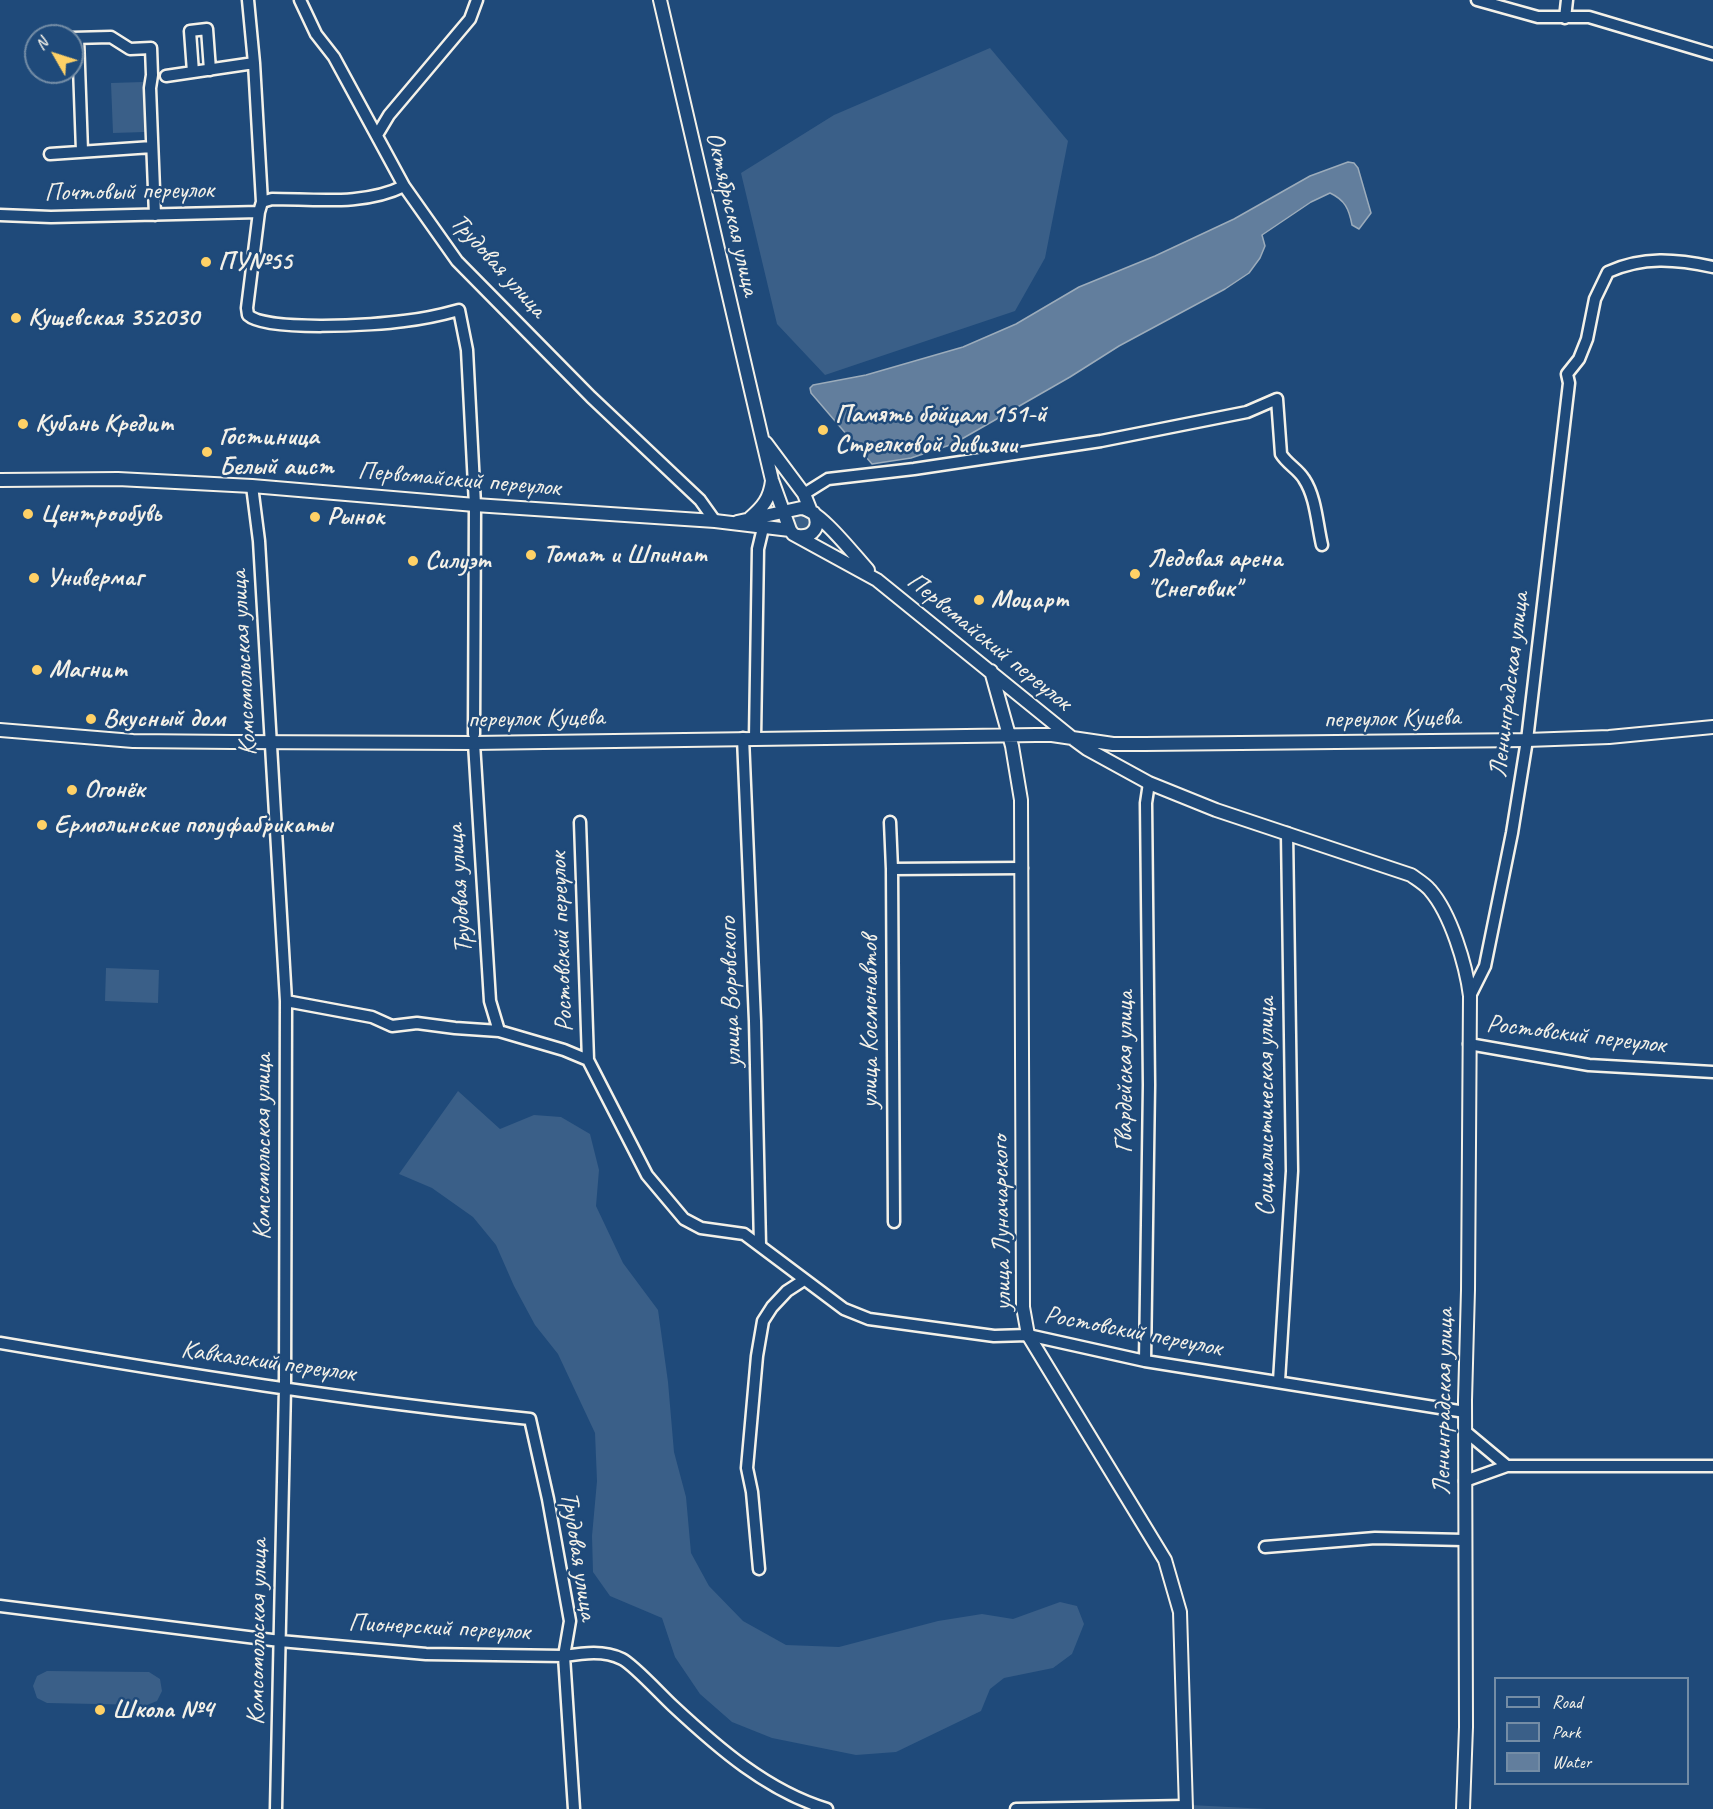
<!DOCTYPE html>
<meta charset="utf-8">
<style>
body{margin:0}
#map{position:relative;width:1713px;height:1809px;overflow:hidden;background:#1f4a7a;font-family:Caveat,sans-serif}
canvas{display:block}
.legend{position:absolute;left:1494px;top:1677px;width:195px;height:108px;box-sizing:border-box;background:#1f4a7a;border:2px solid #748da6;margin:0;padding:8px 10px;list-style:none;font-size:18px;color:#f4f1e8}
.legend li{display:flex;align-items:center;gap:12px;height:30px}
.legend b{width:30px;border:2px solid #748da6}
.north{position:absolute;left:24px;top:24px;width:60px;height:60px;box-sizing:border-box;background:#1f4a7a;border:2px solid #748da6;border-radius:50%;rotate:309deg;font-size:16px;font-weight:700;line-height:24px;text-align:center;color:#f4f1e8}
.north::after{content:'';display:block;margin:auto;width:21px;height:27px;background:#ffd166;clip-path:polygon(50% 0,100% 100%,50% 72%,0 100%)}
</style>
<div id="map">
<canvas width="1713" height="1809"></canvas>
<ul class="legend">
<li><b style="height:8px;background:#1f4a7a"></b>Road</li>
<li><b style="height:16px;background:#3a5f88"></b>Park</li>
<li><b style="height:16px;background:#627e9d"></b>Water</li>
</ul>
<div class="north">N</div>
</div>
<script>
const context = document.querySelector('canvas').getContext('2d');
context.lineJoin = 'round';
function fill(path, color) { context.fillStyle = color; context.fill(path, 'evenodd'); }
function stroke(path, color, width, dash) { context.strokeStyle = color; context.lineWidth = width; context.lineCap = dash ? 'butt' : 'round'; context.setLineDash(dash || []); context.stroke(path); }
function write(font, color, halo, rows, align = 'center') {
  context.font = font + ' Caveat,sans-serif'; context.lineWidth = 5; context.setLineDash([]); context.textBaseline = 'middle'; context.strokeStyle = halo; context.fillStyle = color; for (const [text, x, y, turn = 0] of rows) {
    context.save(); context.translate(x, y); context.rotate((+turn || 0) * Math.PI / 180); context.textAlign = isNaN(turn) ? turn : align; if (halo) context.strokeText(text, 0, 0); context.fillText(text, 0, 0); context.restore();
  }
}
const green = new Path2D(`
 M990 48 1068 141 1045 258 1015 311 825 375 777 324 741 173 834 115Z
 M143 82 145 132 113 133 111 83Z
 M793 523a9 9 0 1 1 18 0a9 9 0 1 1-18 0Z
 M106 968 159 970 158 1003 105 1001Z
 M458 1091 500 1129 534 1115 561 1117 590 1134 599 1170 596 1206 623 1263 658 1310 668 1382 674 1452 686 1497 691 1553 709 1586 743 1621 786 1645 839 1647 938 1621 982 1614 1013 1619 1060 1602 1077 1606 1084 1624 1072 1654 1053 1668 1004 1678 990 1689 981 1711 896 1752 856 1755 772 1738 732 1722 700 1694 675 1657 662 1618 610 1596 593 1572 592 1536 597 1481 595 1433 558 1354 535 1325 514 1286 496 1245 473 1217 432 1188 399 1174Z
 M47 1671 149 1672 160 1679 162 1691 157 1701 147 1705 47 1703 37 1698 33 1686 37 1676Z
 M1190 1805 1267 1809H1190Z`);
const water = new Path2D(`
 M1348 162 1354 163 1358 168 1371 213 1359 229 1352 225C1349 209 1345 200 1330 193L1311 202 1262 235 1265 246 1260 258 1249 273 1225 289 1119 346 1070 377 953 444 911 458 872 464 811 393 810 388 813 385 866 375 963 347 1016 324 1079 287 1155 256 1234 219 1310 176Z`);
const minor = new Path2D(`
 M248 0 254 63 262 202 259 212 247 308 248 315C266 332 377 325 404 321 423 319 441 315 459 310L467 350 475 505 474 734
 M300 0 316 34 334 57 404 186 457 261 591 397 700 500 715 521
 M1477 0 1538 17H1589L1713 54
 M1565 18 1567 0
 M72 38 111 37 130 49 151 48 152 75 150 88 155 215
 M78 38 82 151
 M193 72 190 31 207 29 210 70
 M166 76 254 63
 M377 135 389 115 470 19 477 0
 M50 154 152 147
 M262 202 272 199C315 199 364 206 404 186
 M0 215 51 217 259 212
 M252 486 259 541 286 1001 285 1387 276 1809
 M804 494 828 479 914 469 1101 441 1247 412 1277 399 1281 454C1287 464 1298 469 1304 479 1316 497 1317 524 1322 545
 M743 738 755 1021 760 1245
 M755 738 758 549 763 528
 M474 743 490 1001 499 1031
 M580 822 588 1060
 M890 822 892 869 894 1222
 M892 869 1022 868
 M1470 996 1485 966 1512 833 1527 740 1569 383 1567 374 1579 359 1587 339 1595 299 1608 272C1643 256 1676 259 1713 267
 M286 1001 372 1017 392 1026 417 1023 455 1028 499 1031 564 1050 588 1060 647 1175 684 1219 701 1228 744 1234 844 1309 869 1319 994 1336 1028 1335 1145 1361 1465 1412
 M1469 1044 1589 1065 1713 1072
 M0 1343C176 1373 352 1401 530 1419L548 1499 570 1621 564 1656 574 1809
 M1145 1361 1149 1085 1146 803 1149 783
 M1279 1381 1292 1171 1287 833
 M1465 1431 1507 1466
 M1465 1481 1507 1466H1713
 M1265 1547 1375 1538 1464 1540
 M759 1569 752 1492 747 1468 757 1356 763 1321 772 1307 787 1291 804 1280
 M0 1606 280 1641 426 1654 564 1656C584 1653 604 1650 622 1659 634 1665 661 1695 673 1706 717 1747 767 1791 827 1809
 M1016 1809 1186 1806`);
const tertiary = new Path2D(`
 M660 0 762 438 772 480 790 530 793 534 877 580 1072 738 1087 749 1149 783 1216 810 1411 875C1418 880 1425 884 1430 890 1451 914 1466 965 1470 996L1468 1290 1465 1400 1466 1727 1463 1809
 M766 443 804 494 810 509
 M0 480 118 479 252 486 475 505 715 521 790 530
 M750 518C763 507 770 498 772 481
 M737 522 801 508C819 509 855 556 868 570
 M798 536C813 538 821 526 814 513
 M991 671 1012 746 1021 800 1023 1307 1028 1335 1165 1560 1180 1612 1186 1809
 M0 730 133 741 233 742 474 743 1036 735H1052L1113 744H1145L1527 740 1609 737 1713 727`);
const markers = [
 [206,262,6,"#ffd166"],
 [16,318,6,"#ffd166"],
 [23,424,6,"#ffd166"],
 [823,430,6,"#ffd166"],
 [207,452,6,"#ffd166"],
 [28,514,6,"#ffd166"],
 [315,517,6,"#ffd166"],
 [531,555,6,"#ffd166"],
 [413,561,6,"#ffd166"],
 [1135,574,6,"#ffd166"],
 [34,578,6,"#ffd166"],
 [979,600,6,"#ffd166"],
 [37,670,6,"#ffd166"],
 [91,719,6,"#ffd166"],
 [72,790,6,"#ffd166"],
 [42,825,6,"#ffd166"],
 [100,1710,6,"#ffd166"]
];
const streetNames = [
 ["Почтовый переулок",129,192,-1],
 ["Октябрьская улица",732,214,77],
 ["Трудовая улица",498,266,48],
 ["Первомайский переулок",459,480,5],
 ["Первомайский переулок",989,642,39],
 ["Комсомольская улица",244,663,-93],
 ["Ленинградская улица",1510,685,-83],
 ["переулок Куцева",536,719,-1],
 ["переулок Куцева",1392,719,-1],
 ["Трудовая улица",460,889,-94],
 ["Ростовский переулок",562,942,-92],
 ["улица Воровского",731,992,-92],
 ["улица Космонавтов",870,1022,-90],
 ["Ростовский переулок",1576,1035,7],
 ["Гвардейская улица",1125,1072,-90],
 ["Социалистическая улица",1266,1107,-90],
 ["Комсомольская улица",263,1147,-90],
 ["улица Луначарского",1002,1223,-91],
 ["Ростовский переулок",1133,1332,11],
 ["Кавказский переулок",268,1362,8],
 ["Ленинградская улица",1444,1402,-89],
 ["Трудовая улица",578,1556,81],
 ["Пионерский переулок",439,1628,3],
 ["Комсомольская улица",258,1632,-89]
];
const poiNames = [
 ["ПУ№55",218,262],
 ["Кущевская 352030",28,318],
 ["Память бойцам 151-й",835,415],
 ["Стрелковой дивизии",835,445],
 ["Кубань Кредит",35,424],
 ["Гостиница",219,437],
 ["Белый аист",219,467],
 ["Центрообувь",40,514],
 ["Рынок",327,517],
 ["Томат и Шпинат",543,555],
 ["Ледовая арена",1147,559],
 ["\"Снеговик\"",1147,589],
 ["Силуэт",425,561],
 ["Универмаг",46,578],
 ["Моцарт",991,600],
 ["Магнит",49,670],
 ["Вкусный дом",103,719],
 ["Огонёк",84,790],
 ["Ермолинские полуфабрикаты",54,825],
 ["Школа №4",112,1710]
];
fill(green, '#3a5f88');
fill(water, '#627e9d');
stroke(water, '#9cacbb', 1.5);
stroke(minor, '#f4f1e8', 15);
stroke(tertiary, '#f4f1e8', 16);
stroke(minor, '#1f4a7a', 10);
stroke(tertiary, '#1f4a7a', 12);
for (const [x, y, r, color] of markers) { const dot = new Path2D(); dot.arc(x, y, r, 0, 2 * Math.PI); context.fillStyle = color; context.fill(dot); stroke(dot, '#1f4a7a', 2); }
write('26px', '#f4f1e8', '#1f4a7a', streetNames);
write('bold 26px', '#f4f1e8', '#1f4a7a', poiNames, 'left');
</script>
